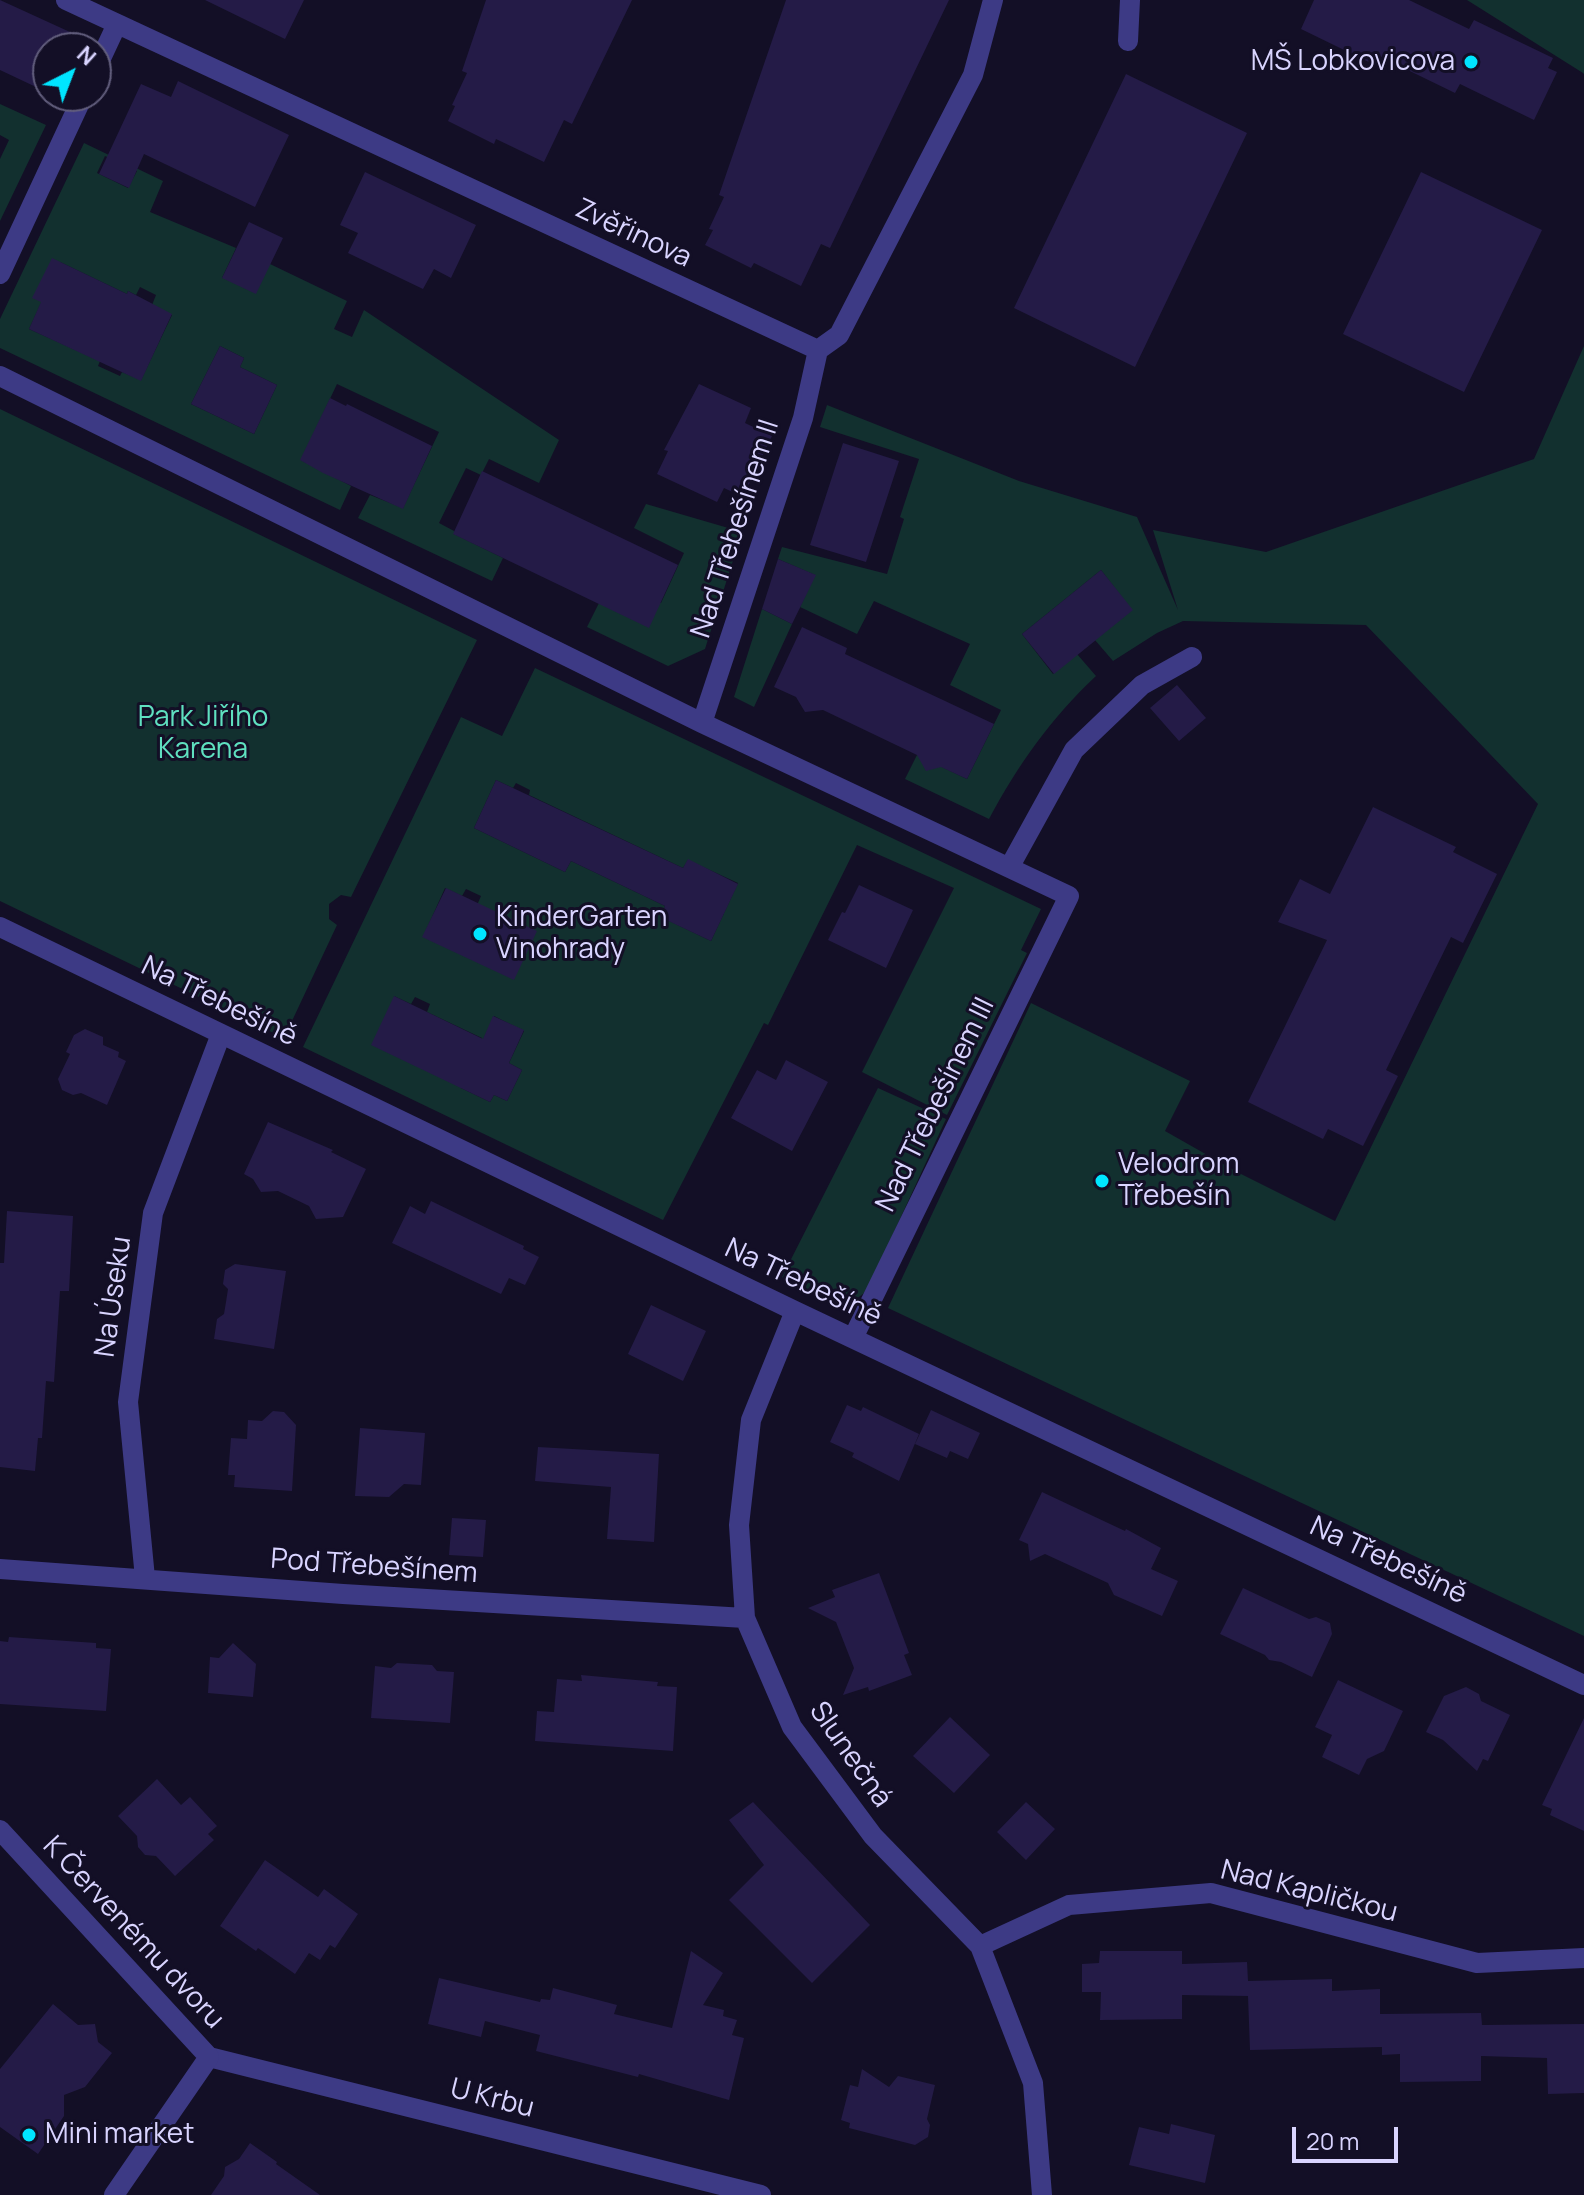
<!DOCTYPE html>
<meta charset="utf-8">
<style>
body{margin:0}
#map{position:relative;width:1584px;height:2195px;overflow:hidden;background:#130f26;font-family:Manrope,sans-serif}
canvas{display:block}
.north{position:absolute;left:32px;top:32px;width:80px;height:80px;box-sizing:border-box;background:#130f26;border:2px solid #625e7d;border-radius:50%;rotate:42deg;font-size:22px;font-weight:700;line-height:32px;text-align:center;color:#d9d4ff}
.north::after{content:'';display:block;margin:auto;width:28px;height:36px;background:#00e5ff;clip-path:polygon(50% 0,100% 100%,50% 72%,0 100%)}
.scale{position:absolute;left:1292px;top:2127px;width:106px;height:36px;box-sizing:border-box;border:4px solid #d9d4ff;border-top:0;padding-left:10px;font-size:24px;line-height:28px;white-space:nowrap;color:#d9d4ff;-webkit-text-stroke:6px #130f26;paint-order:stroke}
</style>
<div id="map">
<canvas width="1584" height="2195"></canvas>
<div class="north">N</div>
<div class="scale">20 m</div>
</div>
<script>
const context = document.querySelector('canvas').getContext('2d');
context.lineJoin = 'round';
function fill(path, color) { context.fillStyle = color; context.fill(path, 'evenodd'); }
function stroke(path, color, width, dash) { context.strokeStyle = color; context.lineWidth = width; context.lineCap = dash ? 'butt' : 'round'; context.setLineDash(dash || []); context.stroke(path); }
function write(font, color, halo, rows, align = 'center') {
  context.font = font + ' Manrope,sans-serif'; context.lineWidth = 6; context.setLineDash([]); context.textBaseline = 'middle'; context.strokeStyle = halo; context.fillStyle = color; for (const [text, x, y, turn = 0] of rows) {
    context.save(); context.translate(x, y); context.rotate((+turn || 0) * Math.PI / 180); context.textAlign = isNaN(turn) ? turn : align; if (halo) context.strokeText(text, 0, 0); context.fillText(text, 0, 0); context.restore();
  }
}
const green = new Path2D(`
 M1467 0H1584V74L1583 73Z
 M0 104 46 125 0 221V159L9 140 0 135Z
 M84 143 163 181 150 212 236 248 222 278 270 264 347 301 334 329 352 337 364 310 559 440 539 483 489 459 481 475 466 468 439 523 454 531V534L503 558 492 581 358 518 370 495 403 508 439 432 337 384 301 460 351 486 340 510 0 348V319ZM105 156 137 171 128 188 97 173ZM60 262 127 294 128 291 136 295 140 287 156 295 152 305 172 315 141 380 122 372 120 376 98 366 100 361 29 329ZM220 346 244 358 240 367 277 385 254 434 191 404Z
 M1584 346V1636L888 1308 1031 1003 1190 1081 1165 1131 1239 1173 1335 1221 1538 804 1366 625 1183 621 1157 633 1113 661 1095 640 1132 610 1101 570 1022 634 1053 674 1077 654 1096 676C1051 718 1018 765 989 819L905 779 917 755 967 779 1001 710 950 685 970 644 874 601 857 634 800 607 815 575 778 559 782 547 887 574 904 519 900 517 919 459 820 427 827 405 1019 481 1137 517 1178 610 1153 530 1266 552 1534 459Z
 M0 409 477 640 351 897 341 895 329 904V919L337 925 284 1038 0 901Z
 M646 504 742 532 705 649 668 666 587 627 599 603H661L684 553 634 528Z
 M762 609 792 624 754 707 734 697Z
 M535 668 1041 909 1021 950 1027 953 947 1115 862 1072 954 888 857 845 768 1025 764 1023 663 1220 303 1047 461 717 502 736ZM496 780 513 788 516 783 530 790 529 795 683 868 688 860 738 883 711 941 661 917 665 906 571 861 565 872 474 828ZM445 888 462 896 466 889 481 896 478 903 423 937ZM394 996 411 1004 415 997 430 1004 427 1012 482 1038 460 1087ZM494 1016 524 1031 509 1063 522 1070 507 1101 494 1095 490 1102 461 1088Z
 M878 1088 946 1119 870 1284 863 1294 845 1307 782 1277Z`);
const building = new Path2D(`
 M0 0 94 43 91 48H48V86L39 82 36 87 0 70Z
 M205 0H304L285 39Z
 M486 0H632L572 124 564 120 544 162 496 139 494 144 448 121 455 106 452 105 467 73 462 71Z
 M786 0H949L830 248 821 244 801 286 754 263 751 268 705 245 713 230 709 229 724 197 719 195Z
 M1314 0H1409L1469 29 1474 20 1553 58 1548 68 1557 72 1534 120 1460 84 1455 93 1381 57 1377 66 1301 29Z
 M1126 74 1247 133 1135 367 1014 308Z
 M178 81 289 135 255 207 144 154 129 188 99 174 141 84 171 97Z
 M365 172 476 225 451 278 434 269 423 289 348 253 358 233 340 225Z
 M1421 172 1542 230 1464 392 1343 334Z
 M249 222 283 238 256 294 222 278Z
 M52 258 127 294 128 291 172 314 141 381 29 329 41 302 32 298Z
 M220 346 244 358 240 367 277 385 254 434 191 404Z
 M699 384 751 408 745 423 772 436 743 497 724 488 717 502 657 474 668 451 664 450Z
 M330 398 346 406 347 404 432 446 403 509 323 473 300 460Z
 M843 443 899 461 866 562 810 545Z
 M482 471 678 565 649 628 453 534Z
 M778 559 816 575 792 624 762 609Z
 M1101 570 1133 610 1054 674 1022 634Z
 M802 627 847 648 845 654 994 724 967 779 941 767 926 771 917 755 823 710 805 712 796 697 774 687Z
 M1177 685 1206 718 1179 741 1150 708Z
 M496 780 683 868 688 859 738 884 711 941 660 917 665 906 571 861 565 872 474 828Z
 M1373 807 1456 847 1453 852 1497 874 1463 943 1451 937 1386 1070 1398 1076 1363 1146 1328 1129 1323 1139 1248 1102 1327 940 1278 922 1300 879 1330 894Z
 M859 885 913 910 886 968 828 940 842 912 845 913Z
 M446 888 537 931 514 980 422 937Z
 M394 996 483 1039 493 1016 524 1030 509 1063 522 1070 507 1101 494 1095 490 1102 371 1045Z
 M85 1029 103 1037V1045L119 1052 118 1057 126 1061 107 1105 81 1093 73 1095 62 1090 58 1079 70 1054 66 1052 74 1035Z
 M786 1060 828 1082 792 1151 731 1118 757 1070 776 1080Z
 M268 1122 333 1150 331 1152 366 1169 343 1217 316 1219 309 1206 278 1191 261 1192 253 1179 244 1174Z
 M431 1201 524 1246 523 1249 539 1257 525 1285 509 1278 501 1294 392 1243 410 1206 425 1214Z
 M7 1211 73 1216 69 1291H60L54 1382 46 1381 42 1438H38L35 1471 0 1467V1263H4Z
 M235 1264 286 1271 274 1349 214 1339 217 1319 224 1314 226 1302 228 1289 223 1284 225 1270Z
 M651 1305 706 1331 683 1381 628 1354Z
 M847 1405 861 1411 863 1407 919 1434 899 1481 852 1457 854 1453 830 1442Z
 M931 1410 980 1433 968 1459 950 1451 947 1458 915 1444Z
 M273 1411 284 1412 296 1425 292 1491 234 1487 235 1475H228L231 1438 247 1439 248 1420 262 1421Z
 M360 1428 425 1433 421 1485 404 1484 389 1497 355 1496Z
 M538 1447 659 1454 654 1542 607 1539 611 1487 535 1481Z
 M1042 1492 1125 1531 1126 1529 1161 1548 1151 1569 1178 1581 1162 1616 1114 1595 1108 1583 1045 1554 1030 1561 1028 1544 1019 1540Z
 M452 1518 486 1520 483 1557 449 1555Z
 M879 1573 909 1653 904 1655 912 1675 869 1691 868 1687 843 1695 854 1668 836 1622 808 1608 835 1597 832 1590Z
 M1243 1588 1309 1619 1316 1617 1330 1623 1332 1634 1312 1677 1281 1662 1269 1660 1265 1655 1220 1634Z
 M9 1637 96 1643V1648L111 1649 106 1711 0 1704V1641L8 1642Z
 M233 1643 256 1664 253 1697 208 1693 210 1657 219 1658Z
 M397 1663 432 1665 437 1671 454 1672 450 1723 371 1718 375 1666 391 1668Z
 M581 1675 658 1682 657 1686 677 1687 673 1751 535 1741 537 1711 554 1712 557 1679 582 1681Z
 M1338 1680 1403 1711 1384 1751 1367 1759 1359 1775 1322 1757 1332 1735 1315 1727Z
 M1466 1687 1479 1694 1481 1701 1510 1715 1488 1761 1483 1759 1477 1771 1443 1740 1426 1732 1444 1696Z
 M950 1717 990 1755 954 1793 913 1756Z
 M1584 1718V1831L1550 1815 1552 1809 1542 1805Z
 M157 1779 181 1805 190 1797 217 1826 208 1834 214 1840 175 1876 156 1856 145 1855 138 1847 137 1836 118 1816Z
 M753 1802 870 1925 812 1983 729 1900 764 1865 729 1820Z
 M1026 1802 1055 1829 1026 1860 997 1832Z
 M265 1860 318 1897 324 1889 358 1914 335 1948 330 1945 320 1960 309 1953 295 1974 258 1948 256 1951 220 1926Z
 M691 1951 723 1973 703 2005 724 2010 723 2016 737 2020 732 2035 744 2038 729 2100 639 2074 638 2077 536 2051 540 2035 485 2021 481 2037 428 2024 439 1978 540 2002 541 1999 550 2000 553 1988 617 2005 614 2014 672 2028Z
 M1100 1951H1182V1964L1247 1962 1248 1981 1332 1979V1991L1380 1989V2014L1481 2013 1482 2025 1584 2024V2093L1548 2094 1547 2058 1481 2056V2081L1400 2082V2054L1382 2055V2047L1250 2050 1248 1996 1182 1995V2019L1100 2020 1101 1992H1082V1964L1099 1963Z
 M53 2004 78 2025 95 2024 98 2042 112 2053 85 2087 64 2095V2116L38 2154 0 2127V2069Z
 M862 2069 889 2087 898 2076 935 2085 927 2119 930 2125 928 2137 915 2145 849 2128 850 2123 841 2120 850 2085 858 2087Z
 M1171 2124 1215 2135 1205 2183 1129 2165 1139 2127 1169 2134Z
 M250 2143 277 2162 276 2164 320 2195H211L224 2176 225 2167 239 2159Z`);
const minor = new Path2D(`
 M66 0 818 350
 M1128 41 1130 0
 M96 69 117 24
 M0 274 83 96
 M818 350 839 335 973 75 993 0
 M0 376 702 723 1069 896 853 1338
 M702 723 803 418 818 350
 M1010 866 1074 750 1142 685 1192 657
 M0 927 795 1311 1584 1685
 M795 1311 751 1420 739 1525 745 1618 792 1727 873 1836 980 1946 1033 2083 1042 2195
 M0 1569 343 1594 745 1618
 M145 1578 128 1402 153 1213 221 1034
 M980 1946 1069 1905 1211 1893 1477 1963 1584 1958
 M209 2057 761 2195`);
const tertiary = new Path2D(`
 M0 1830 209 2057 114 2195`);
const markers = [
 [1471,62,8,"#00e5ff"],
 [480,934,8,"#00e5ff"],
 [1102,1181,8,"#00e5ff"],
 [29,2135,8,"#00e5ff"]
];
const poiNames = [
 ["MŠ Lobkovicova",1455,62,"right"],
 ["KinderGarten",496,918],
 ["Vinohrady",496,950],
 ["Velodrom",1118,1165],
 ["Třebešín",1118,1197],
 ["Mini market",45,2135]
];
const streetNames = [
 ["Zvěřinova",633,234,25],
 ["Nad Třebešínem II",736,529,-72],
 ["Na Třebešíně",219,1002,26],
 ["Nad Třebešínem III",936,1105,-64],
 ["Na Třebešíně",803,1283,25],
 ["Na Úseku",114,1297,-82],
 ["Na Třebešíně",1388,1561,25],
 ["Pod Třebešínem",374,1567,4],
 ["Slunečná",850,1755,55],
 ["Nad Kapličkou",1309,1892,14],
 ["K Červenému dvoru",133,1933,47],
 ["U Krbu",492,2099,14]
];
const parkNames = [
 ["Park Jiřího",203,718],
 ["Karena",203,750]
];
fill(green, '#12302f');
fill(building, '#241b47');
stroke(minor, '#3d3a85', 20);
stroke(tertiary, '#3d3a85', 20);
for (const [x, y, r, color] of markers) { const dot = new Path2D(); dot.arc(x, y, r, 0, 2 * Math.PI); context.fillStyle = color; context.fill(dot); stroke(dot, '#130f26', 3); }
write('28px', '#d9d4ff', '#130f26', poiNames, 'left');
write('28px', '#d9d4ff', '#130f26', streetNames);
write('28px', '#5fe0c0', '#130f26', parkNames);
</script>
